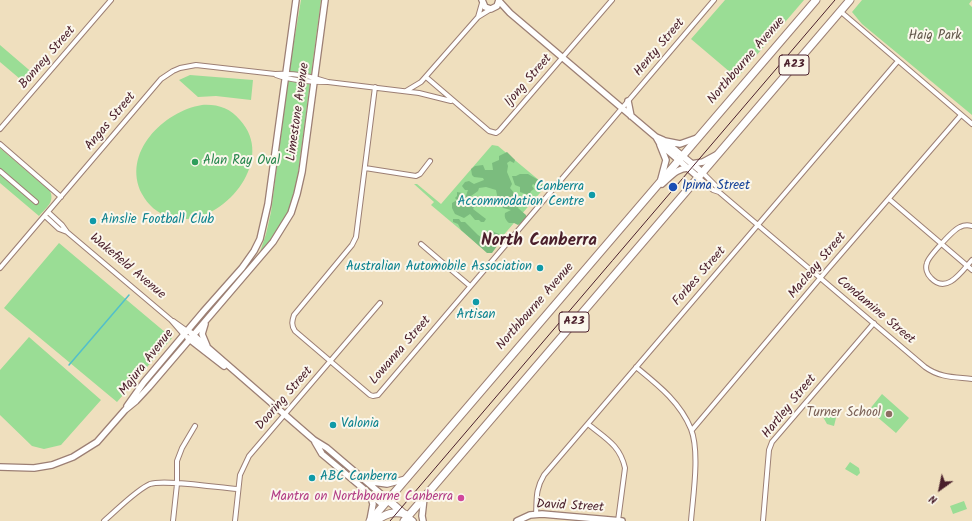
<!DOCTYPE html>
<style>
body{margin:0}
#map{position:relative;width:972px;height:521px;overflow:hidden;background:#efdfbe;font-family:Kalam,sans-serif}
canvas{display:block}
.north{position:absolute;left:920px;top:469px;width:40px;height:40px;-webkit-text-stroke:3px #fbf7ec;paint-order:stroke;rotate:213deg;font-size:11px;font-weight:700;line-height:16px;text-align:center;color:#4a1f2b}
.north::after{content:'';display:block;margin:auto;width:14px;height:18px;background:#4a1f2b;clip-path:polygon(50% 0,100% 100%,50% 72%,0 100%)}
</style>
<div id="map">
<canvas width="972" height="521"></canvas>
<div class="north">N</div>
</div>
<script>
const context = document.querySelector('canvas').getContext('2d');
context.lineJoin = 'round';
function fill(path, color) { context.fillStyle = color; context.fill(path, 'evenodd'); }
function stroke(path, color, width, dash) { context.strokeStyle = color; context.lineWidth = width; context.lineCap = dash ? 'butt' : 'round'; context.setLineDash(dash || []); context.stroke(path); }
function write(font, color, halo, rows, align = 'center') {
  context.font = font + ' Kalam,sans-serif'; context.lineWidth = 4; context.setLineDash([]); context.textBaseline = 'middle'; context.strokeStyle = halo; context.fillStyle = color; for (const [text, x, y, turn = 0] of rows) {
    context.save(); context.translate(x, y); context.rotate((+turn || 0) * Math.PI / 180); context.textAlign = isNaN(turn) ? turn : align; if (halo) context.strokeText(text, 0, 0); context.fillText(text, 0, 0); context.restore();
  }
}
const green = new Path2D(`
 M301 0H321L296 188 289 212 274 236 259 255 266 234 271 212 290 65Z
 M725 0H804L737 78 691 39Z
 M862 0H972L969 4 972 7V115L862 24 852 12Z
 M0 45 35 75 26 84 0 62Z
 M190 75 253 80 251 100 216 96 198 97 179 80Z
 M202 105C217 104 230 108 240 120 279 162 218 232 169 217 157 213 148 205 142 194 121 153 164 111 202 105Z
 M492 145 498 146 546 186 488 253 431 205 434 202 414 184H417L441 204Z
 M0 148 50 191C55 202 46 208 39 216L0 183Z
 M59 243 172 338 117 402 4 308Z
 M29 337 101 400 61 445 44 449 32 446 0 415V370Z
 M882 394 909 418 896 433 869 410Z
 M832 409 838 415 836 418 834 426 827 424 823 417Z
 M850 462 859 468 860 473 857 476 845 469Z
 M964 501 967 509 953 514 950 506Z`);
const forest = new Path2D(`
 M507 152 515 160 514 163 510 161 507 163 508 166 507 172 512 184 510 188C515 193 516 198 520 204L518 208 526 215 527 219 518 225 514 223H509C506 220 504 218 505 213L511 210 503 208 498 200 496 190 486 187 479 188 478 191 471 196 472 200 470 204 474 207 473 209 486 219 484 222H481L479 220H475L470 214 464 218 455 214 452 208V203L457 200 455 198 457 196V192L462 193V200L464 201 468 190H465L462 186 465 182 469 181 474 184 484 180 483 178 474 177 472 175 471 169 475 166 483 165 485 170H493L492 163 499 160V156Z
 M520 174H528L542 182V186L538 187 533 184 532 186 534 189 531 191 529 195 520 192V187L515 185 512 176H516Z
 M453 219H459L461 222H465L478 235 485 240 488 245 491 244 488 242 489 240 485 234 489 230 499 234 501 237 500 239V242L492 253H487L461 230 458 224 453 222Z`);
const stream = new Path2D(`
 M69 365 129 295`);
const street = new Path2D(`
 M840 11 972 124
 M478 17 482 3
 M276 75C293 81 311 82 328 82L419 93 451 101
 M426 77 489 131 496 133 499 131 612 0
 M375 87 356 237 352 245 294 315C292 321 291 325 295 331L370 395 373 396 378 395 714 0
 M406 91 421 82 478 17 491 9
 M0 129 111 0
 M0 144 61 197
 M365 168 416 176 420 174 430 161
 M0 171 36 202
 M702 172 716 186 719 192
 M698 177 713 190 719 192 925 367C940 378 955 377 972 379
 M889 199 972 270
 M48 212 62 225 67 232 171 320 184 335
 M45 216 59 229 67 232
 M972 226C968 225 964 225 960 227 954 229 928 257 927 263 925 268 927 274 931 278 947 295 962 271 972 260
 M421 244 470 286
 M0 268 161 79 173 71 180 68 196 65 275 74C293 73 311 76 328 82
 M173 321 187 331
 M636 367C658 385 680 402 691 429 700 452 693 496 691 521
 M588 424C605 438 620 445 625 468L618 521
 M692 430 827 270 961 115
 M536 515C537 499 535 490 544 475L898 61
 M104 521C117 510 136 490 150 484 164 479 220 488 237 489
 M173 521 177 484V461L182 448 195 426
 M235 521 240 475 249 456 380 303
 M763 521 769 450 772 442 874 323`);
const secondary = new Path2D(`
 M482 0 485 7 491 9 497 6 499 0
 M499 1 510 13 656 137 663 140 702 172
 M628 101 631 116
 M656 137 660 144 698 177
 M665 141 680 144 697 138
 M660 145 666 160 661 179
 M691 164 703 162 716 155
 M662 184C670 177 678 167 690 168
 M205 324 202 334 207 346
 M191 333 314 440 327 448 388 500
 M188 338 224 366
 M127 406 144 382 203 312 242 268 254 251 260 239 268 204 296 0
 M315 442 322 454 383 505
 M0 467 34 468 52 465 73 457 97 442 125 410 136 401 149 387 273 242 291 213 297 194 302 172 325 0
 M366 481 387 484 406 479
 M370 495 373 504 370 520
 M408 517 413 521
 M423 521 422 516 424 498
 M517 521 530 515 542 514 622 521`);
const highway = new Path2D(`
 M388 500 404 514
 M370 521 816 0
 M376 521C385 514 393 511 405 514
 M404 521 850 0`);
const tram = new Path2D(`
 M390 521 835 0`);
const markers = [
 [195,162,4,"#2e9e5b"],
 [673,187,5,"#1a4fb4"],
 [592,195,4,"#0f9aa8"],
 [93,221,4,"#0f9aa8"],
 [540,268,4,"#0f9aa8"],
 [476,302,4,"#0f9aa8"],
 [889,414,4,"#8d6e63"],
 [333,425,4,"#0f9aa8"],
 [312,478,4,"#0f9aa8"],
 [461,498,4,"#d1479c"]
];
const shields = [
 [794,65,30],
 [574,322,30]
];
const shieldNames = [
 ["A23",794,65],
 ["A23",574,322]
];
const parkNames = [
 ["Haig Park",935,37]
];
const streetNames = [
 ["Henty Street",660,48,-50],
 ["Bonney Street",48,58,-49],
 ["Northbourne Avenue",747,61,-49],
 ["Ijong Street",529,81,-49],
 ["Limestone Avenue",299,112,-82],
 ["Angas Street",111,122,-50],
 ["Macleay Street",818,266,-50],
 ["Wakefield Avenue",127,267,40],
 ["Forbes Street",700,277,-49],
 ["Northbourne Avenue",536,307,-49],
 ["Condamine Street",875,311,40],
 ["Lowanna Street",401,351,-49],
 ["Majura Avenue",147,363,-52],
 ["Dooring Street",285,399,-49],
 ["Hartley Street",790,407,-51],
 ["David Street",570,507,3]
];
const leisureNames = [
 ["Alan Ray Oval",203,162]
];
const transitNames = [
 ["Ipima Street",682,187]
];
const cultureNames = [
 ["Canberra",584,188,"right"],
 ["Accommodation Centre",584,203,"right"],
 ["Ainslie Football Club",101,221],
 ["Australian Automobile Association",532,268,"right"],
 ["Artisan",476,316,"center"],
 ["Valonia",341,425],
 ["ABC Canberra",320,478]
];
const educationNames = [
 ["Turner School",881,414]
];
const hotelNames = [
 ["Mantra on Northbourne Canberra",453,498]
];
const districtNames = [
 ["North Canberra",539,242]
];
fill(green, '#9add95');
fill(forest, '#7bbc7e');
stroke(stream, '#52bfcb', 1.5);
stroke(street, '#9c7f74', 6);
stroke(secondary, '#9c7f74', 8);
stroke(highway, '#9c7f74', 9);
stroke(street, '#fff', 4);
stroke(secondary, '#fff', 5.5);
stroke(highway, '#fff', 7);
stroke(tram, '#4a1f2b', 1);
for (const [x, y, r, color] of markers) { const dot = new Path2D(); dot.arc(x, y, r, 0, 2 * Math.PI); context.fillStyle = color; context.fill(dot); stroke(dot, '#fbf7ec', 1.5); }
for (const [x, y, w] of shields) { const box = new Path2D(); box.roundRect(x - w / 2, y - 10, w, 20, 3); context.fillStyle = '#fbf7ec'; context.fill(box); stroke(box, '#4a1f2b', 1); }
write('bold 12px', '#4a1f2b', null, shieldNames);
write('13px', '#62584b', '#fbf7ec', parkNames);
write('13px', '#4a1f2b', '#fbf7ec', streetNames);
write('13px', '#27864d', '#fbf7ec', leisureNames, 'left');
write('13px', '#164399', '#fbf7ec', transitNames, 'left');
write('13px', '#0d838f', '#fbf7ec', cultureNames, 'left');
write('13px', '#785e54', '#fbf7ec', educationNames, 'right');
write('13px', '#b23c85', '#fbf7ec', hotelNames, 'right');
write('bold 17px', '#4a1f2b', '#fbf7ec', districtNames);
</script>
